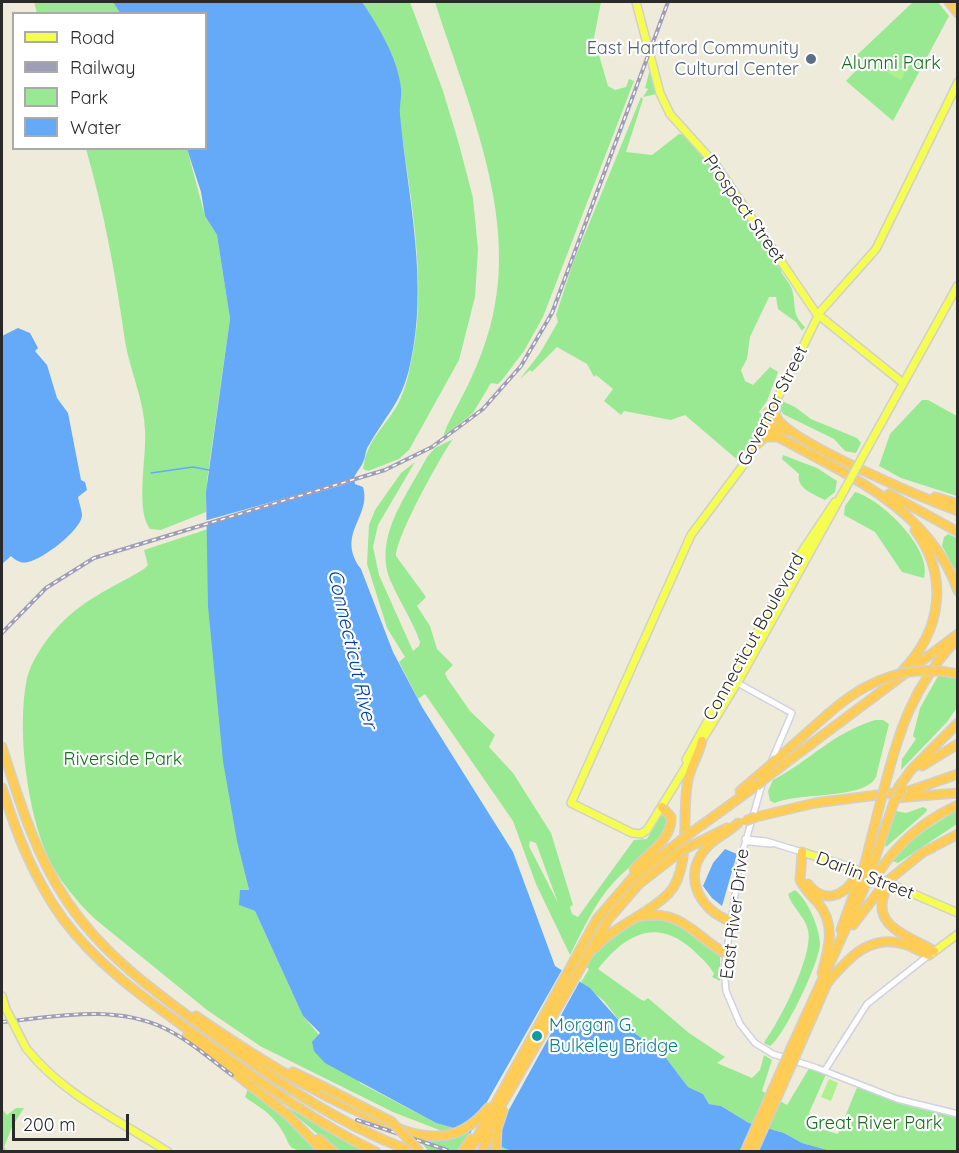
<!DOCTYPE html>
<style>
body{margin:0}
#map{position:relative;width:959px;height:1153px;overflow:hidden;background:#eeebdb;font-family:Quicksand,sans-serif}
canvas{display:block}
.frame{position:absolute;inset:0;border:3px solid #2a2a2a;pointer-events:none}
.legend{position:absolute;left:12px;top:12px;width:195px;height:138px;box-sizing:border-box;background:#fff;border:2px solid #aaa;margin:0;padding:8px 10px;list-style:none;font-size:18px;color:#2a2a2a}
.legend li{display:flex;align-items:center;gap:12px;height:30px}
.legend b{width:30px;border:2px solid #aaa}
.scale{position:absolute;left:12px;top:1114px;width:117px;height:27px;box-sizing:border-box;border:3px solid #2a2a2a;border-top:0;padding-left:8px;font-size:18px;line-height:21px;white-space:nowrap;color:#2a2a2a;-webkit-text-stroke:4px #fff;paint-order:stroke}
</style>
<div id="map">
<canvas width="959" height="1153"></canvas>
<div class="frame"></div>
<ul class="legend">
<li><b style="height:8px;background:#f6fd51"></b>Road</li>
<li><b style="height:8px;background:#a09db7"></b>Railway</li>
<li><b style="height:16px;background:#99e993"></b>Park</li>
<li><b style="height:16px;background:#65a9f9"></b>Water</li>
</ul>
<div class="scale">200 m</div>
</div>
<script>
const context = document.querySelector('canvas').getContext('2d');
context.lineJoin = 'round';
function fill(path, color) { context.fillStyle = color; context.fill(path, 'evenodd'); }
function stroke(path, color, width, dash) { context.strokeStyle = color; context.lineWidth = width; context.lineCap = dash ? 'butt' : 'round'; context.setLineDash(dash || []); context.stroke(path); }
function write(font, color, halo, rows, align = 'center') {
  context.font = font + ' Quicksand,sans-serif'; context.lineWidth = 4.5; context.setLineDash([]); context.textBaseline = 'middle'; context.strokeStyle = halo; context.fillStyle = color; for (const [text, x, y, turn = 0] of rows) {
    context.save(); context.translate(x, y); context.rotate((+turn || 0) * Math.PI / 180); context.textAlign = isNaN(turn) ? turn : align; if (halo) context.strokeText(text, 0, 0); context.fillText(text, 0, 0); context.restore();
  }
}
const green = new Path2D(`
 M34 2H113L120 13H37Z
 M362 2H410L443 91 459 144 473 198 478 249 475 297 459 360 409 450 399 459 368 471 363 469C367 438 386 427 399 402 404 392 408 378 410 367 430 285 409 194 399 112L401 88 394 60Z
 M435 2H601L594 38 608 86 615 90 626 87 629 79 634 81 543 317 524 351 502 380 498 384 491 383 473 413 444 436C444 430 451 419 454 412 471 381 485 350 493 315 517 211 466 100 435 2Z
 M913 2H938L949 16 893 121 846 81 862 64 857 55Z
 M650 69 657 94 643 97 648 89 645 88Z
 M641 97 643 99 626 152 652 155 679 134 684 135 713 168 782 269 781 272C785 278 792 286 793 293 796 309 792 314 805 327L802 331 796 322 778 309 776 297H769L750 337 747 359 741 370 745 381 753 385 770 367 778 372 767 401 759 412 763 416 740 462 685 415 671 420 624 411 621 415 604 401 613 389 596 375 594 377 587 364 557 347 532 372 530 370 520 379 540 353 558 322 556 315 573 263Z
 M86 149H187L205 216 217 235 230 319 207 481 206 512 161 530 150 529C135 510 147 455 145 430 144 400 130 371 125 341 116 277 104 211 86 149Z
 M922 400H928L957 416V496L901 478 879 466 890 434Z
 M782 401 795 407 811 419 857 438 861 443 856 453 845 451 834 439 783 414 779 407Z
 M453 439C440 457 396 537 396 556L426 597 417 606 430 626 437 649 453 665 445 673 447 678 470 711 495 735 489 747 513 773 551 833 573 905 570 907 572 914 578 917 634 840 647 839 660 816 665 815 669 818C659 846 634 861 614 882 595 903 583 929 570 955L536 884 513 821 425 694 418 699 399 662 405 657 387 628 367 564 369 525 375 510 401 473 415 462 378 525 373 547 379 575 413 651 419 646 420 642C413 622 401 604 392 584 371 539 407 496 427 457L435 448ZM530 841 536 843 558 903 529 846Z
 M783 455 817 468 837 481 835 492 825 500C814 494 796 489 799 474L782 459Z
 M855 492C881 499 933 549 924 578L902 572 875 532 844 515 845 506Z
 M208 529 241 855 249 891 239 905 255 911 303 1016 360 1083 436 1123 468 1132 511 1151H486L466 1142 458 1151H428L415 1134 452 1135 393 1112 260 1046 207 1010 95 919C75 900 52 872 43 845 26 799 17 727 27 678 31 662 43 644 54 631 82 599 109 590 144 569L148 565 144 550Z
 M948 534 957 538V573L942 546 944 537Z
 M943 675 957 679 958 706 947 722 901 770 902 759 916 739 913 736 920 708 938 676Z
 M875 720H883L889 724 876 777C864 800 799 792 775 803L770 801 768 791 773 780C811 760 831 734 875 720Z
 M923 807 927 809 926 812 886 847 885 844 896 811 906 813Z
 M957 810V824L898 863 893 861 915 837Z
 M795 890C807 899 819 926 820 943 821 960 783 1039 770 1046L764 1043 765 1041C780 1021 814 954 808 930 805 916 792 908 788 894Z
 M650 917 675 920 720 954V981L712 977 714 974C709 964 700 957 692 949 655 917 625 935 598 969L640 999 644 1001 648 998 689 1033 725 1057 717 1063 752 1078 760 1070 764 1055 772 1060 762 1091 787 1105 810 1067 827 1072 809 1113 817 1128 838 1134 858 1085 901 1104 957 1118V1151H831L802 1143 784 1133 749 1123 721 1106 709 1104 703 1094 688 1087 663 1054 621 1023 604 1001 581 982 589 969 586 967C601 942 622 925 650 917Z
 M249 1086 320 1151C278 1151 297 1147 275 1121 268 1111 254 1104 245 1097Z
 M283 1105 365 1151H338Z
 M16 1108H24L13 1125 4 1147 6 1149 2 1151V1109L7 1115Z`);
const pitch = new Path2D(`
 M890 62 906 70 901 80 885 71Z
 M829 1079 838 1083 831 1101 821 1097Z`);
const water = new Path2D(`
 M113 2H362C378 26 398 58 401 88 402 97 399 106 400 115 408 198 429 283 410 365 402 402 386 415 369 445 365 450 366 457 363 462 361 468 356 472 354 478L355 484 363 487C372 517 335 534 361 569L393 652 422 707 513 852 555 966 590 988 621 1023 663 1054 688 1087 703 1094 709 1104 721 1106 749 1123 784 1133 802 1143 831 1151H511L468 1132 436 1123 325 1063 314 1051 312 1042 320 1033 303 1016 255 911 239 905 240 890H249L237 841 223 761 208 606 206 492 230 319 217 235 205 216 201 192 187 149 206 148V14L120 13Z
 M18 328 30 333 38 348 35 351 47 365 57 398 68 413 81 480 85 482 87 490 78 497C79 503 82 510 82 516 80 531 43 559 28 562 21 564 15 560 11 556L2 564V336Z
 M725 849 737 854 722 906 712 898 703 886 713 863Z`);
const pier = new Path2D(`
 M357 478V480L343 485 204 525V521Z
 M563 968 581 979 489 1146 469 1136 474 1126 472 1120 484 1107Z`);
const stream = new Path2D(`
 M151 473 193 467 209 470`);
const minor = new Path2D(`
 M734 681 792 713 771 762
 M763 781 740 861 724 969 726 991 740 1024 755 1043 773 1054 817 1068 897 1099 958 1114
 M745 839 766 841 802 852
 M745 839 750 842 771 844
 M825 1070 867 1004 929 955`);
const major = new Path2D(`
 M636 2 660 93 670 114 716 165 816 313 903 383
 M864 454 958 285
 M845 489 739 680 647 830 641 834 632 833 571 803 691 535 747 460 820 312 876 249 958 82
 M686 760 801 553 835 502
 M802 852 855 869 958 913
 M931 954 958 934
 M2 996 6 1009
 M26 1048C62 1094 120 1121 168 1152`);
const highway = new Path2D(`
 M949 2 958 13
 M777 400C775 406 774 411 777 418 792 443 925 499 958 511
 M768 412 769 425 774 433
 M757 436 772 428 789 431
 M754 447 765 437H778C849 476 929 508 958 591
 M889 494 958 532
 M935 497 958 504
 M903 670C942 630 949 576 915 530
 M2 747C19 800 35 854 67 901 103 955 155 992 207 1030 272 1078 336 1124 414 1152
 M777 759 828 714
 M922 766 958 744
 M771 774 958 634
 M2 788C17 835 34 879 63 919 101 970 153 1004 204 1041 259 1081 314 1122 376 1152
 M898 788 911 770 958 723
 M884 789C899 730 913 687 955 641
 M740 791 760 774
 M895 798 958 793
 M756 817 815 803 909 791 958 774
 M688 835 756 786
 M687 848 727 828
 M802 852 800 880C804 889 811 895 818 903 836 924 829 948 822 973
 M864 867 880 804
 M634 869C647 854 673 839 671 817L662 807
 M871 870 894 802
 M878 873C898 843 925 820 958 805
 M890 879 922 853 958 834
 M808 884C824 905 846 896 856 875
 M887 888C867 927 911 936 934 951
 M637 917C682 908 693 935 726 954
 M730 921C698 909 681 874 708 846 717 837 729 832 738 823
 M853 925 883 886
 M841 930 860 877
 M595 948C616 924 648 915 669 893 692 868 681 812 688 780 691 766 699 754 702 741
 M828 982C848 959 869 934 903 944 912 946 920 952 929 955
 M196 1016C253 1055 311 1092 375 1119 394 1127 416 1137 437 1136 458 1136 475 1124 488 1108
 M187 1036 288 1115 324 1152
 M791 1048 868 880
 M798 1050 829 979
 M293 1072 322 1086
 M319 1139 334 1152
 M482 1139 608 920 639 884 679 853
 M462 1152 471 1139
 M469 1152 597 919 633 877 680 841
 M482 1152 489 1135
 M496 1152 497 1129 503 1111
 M745 1152 784 1064
 M753 1152 791 1066`);
const rail = new Path2D(`
 M2 633 46 588 94 558 385 470 432 447 483 409 521 366 552 313 668 2
 M2 1022C55 1017 113 1004 164 1028 189 1040 210 1059 232 1075
 M357 1120 447 1150`);
const majorBridge = new Path2D(`
 M845 489 864 454
 M6 1009 26 1048`);
const highwayBridge = new Path2D(`
 M828 714C865 681 907 662 958 674
 M760 774 777 759
 M756 786 771 774
 M894 802 903 788
 M880 804 884 789
 M745 821 756 817
 M680 841 688 835
 M679 853 687 848
 M860 877 864 867
 M868 880 871 870
 M873 882 878 873
 M883 886 890 879
 M784 1064 791 1048
 M791 1066 798 1050
 M322 1086 392 1122 420 1152`);
const markers = [
 [811,59,6,"#5c6f8a"],
 [537,1036,6,"#0f9aa8"]
];
const serviceNames = [
 ["East Hartford Community",799,49],
 ["Cultural Center",799,70]
];
const parkNames = [
 ["Alumni Park",891,64],
 ["Riverside Park",123,760],
 ["Great River Park",874,1124]
];
const streetNames = [
 ["Prospect Street",744,209,55],
 ["Governor Street",773,406,-63],
 ["Connecticut Boulevard",754,637,-61],
 ["Darlin Street",865,876,21],
 ["East River Drive",735,914,-83]
];
const cultureNames = [
 ["Morgan G.",549,1026],
 ["Bulkeley Bridge",549,1047]
];
const waterNames = [
 ["Connecticut River",352,649,77]
];
fill(green, '#99e993');
fill(pitch, '#acf18d');
fill(water, '#65a9f9');
fill(pier, '#eeebdb');
stroke(stream, '#65a9f9', 1.5);
stroke(minor, '#d2d0e5', 8);
stroke(major, '#d0d0d0', 10);
stroke(highway, '#d0d0d0', 11);
stroke(minor, '#fff', 5);
stroke(major, '#f6fd51', 7);
stroke(highway, '#ffcd55', 8);
stroke(rail, '#a09db7', 4);
stroke(rail, '#fff', 1.5, [4.5]);
stroke(majorBridge, '#d0d0d0', 10, []);
stroke(highwayBridge, '#d0d0d0', 11, []);
stroke(majorBridge, '#f6fd51', 7);
stroke(highwayBridge, '#ffcd55', 8);
for (const [x, y, r, color] of markers) { const dot = new Path2D(); dot.arc(x, y, r, 0, 2 * Math.PI); context.fillStyle = color; context.fill(dot); stroke(dot, '#fff', 2); }
write('18px', '#4e5e75', '#fff', serviceNames, 'right');
write('18px', '#146e1a', '#fff', parkNames);
write('18px', '#2a2a2a', '#fff', streetNames);
write('18px', '#0d838f', '#fff', cultureNames, 'left');
write('italic 20px', '#0241a7', '#fff', waterNames);
</script>
